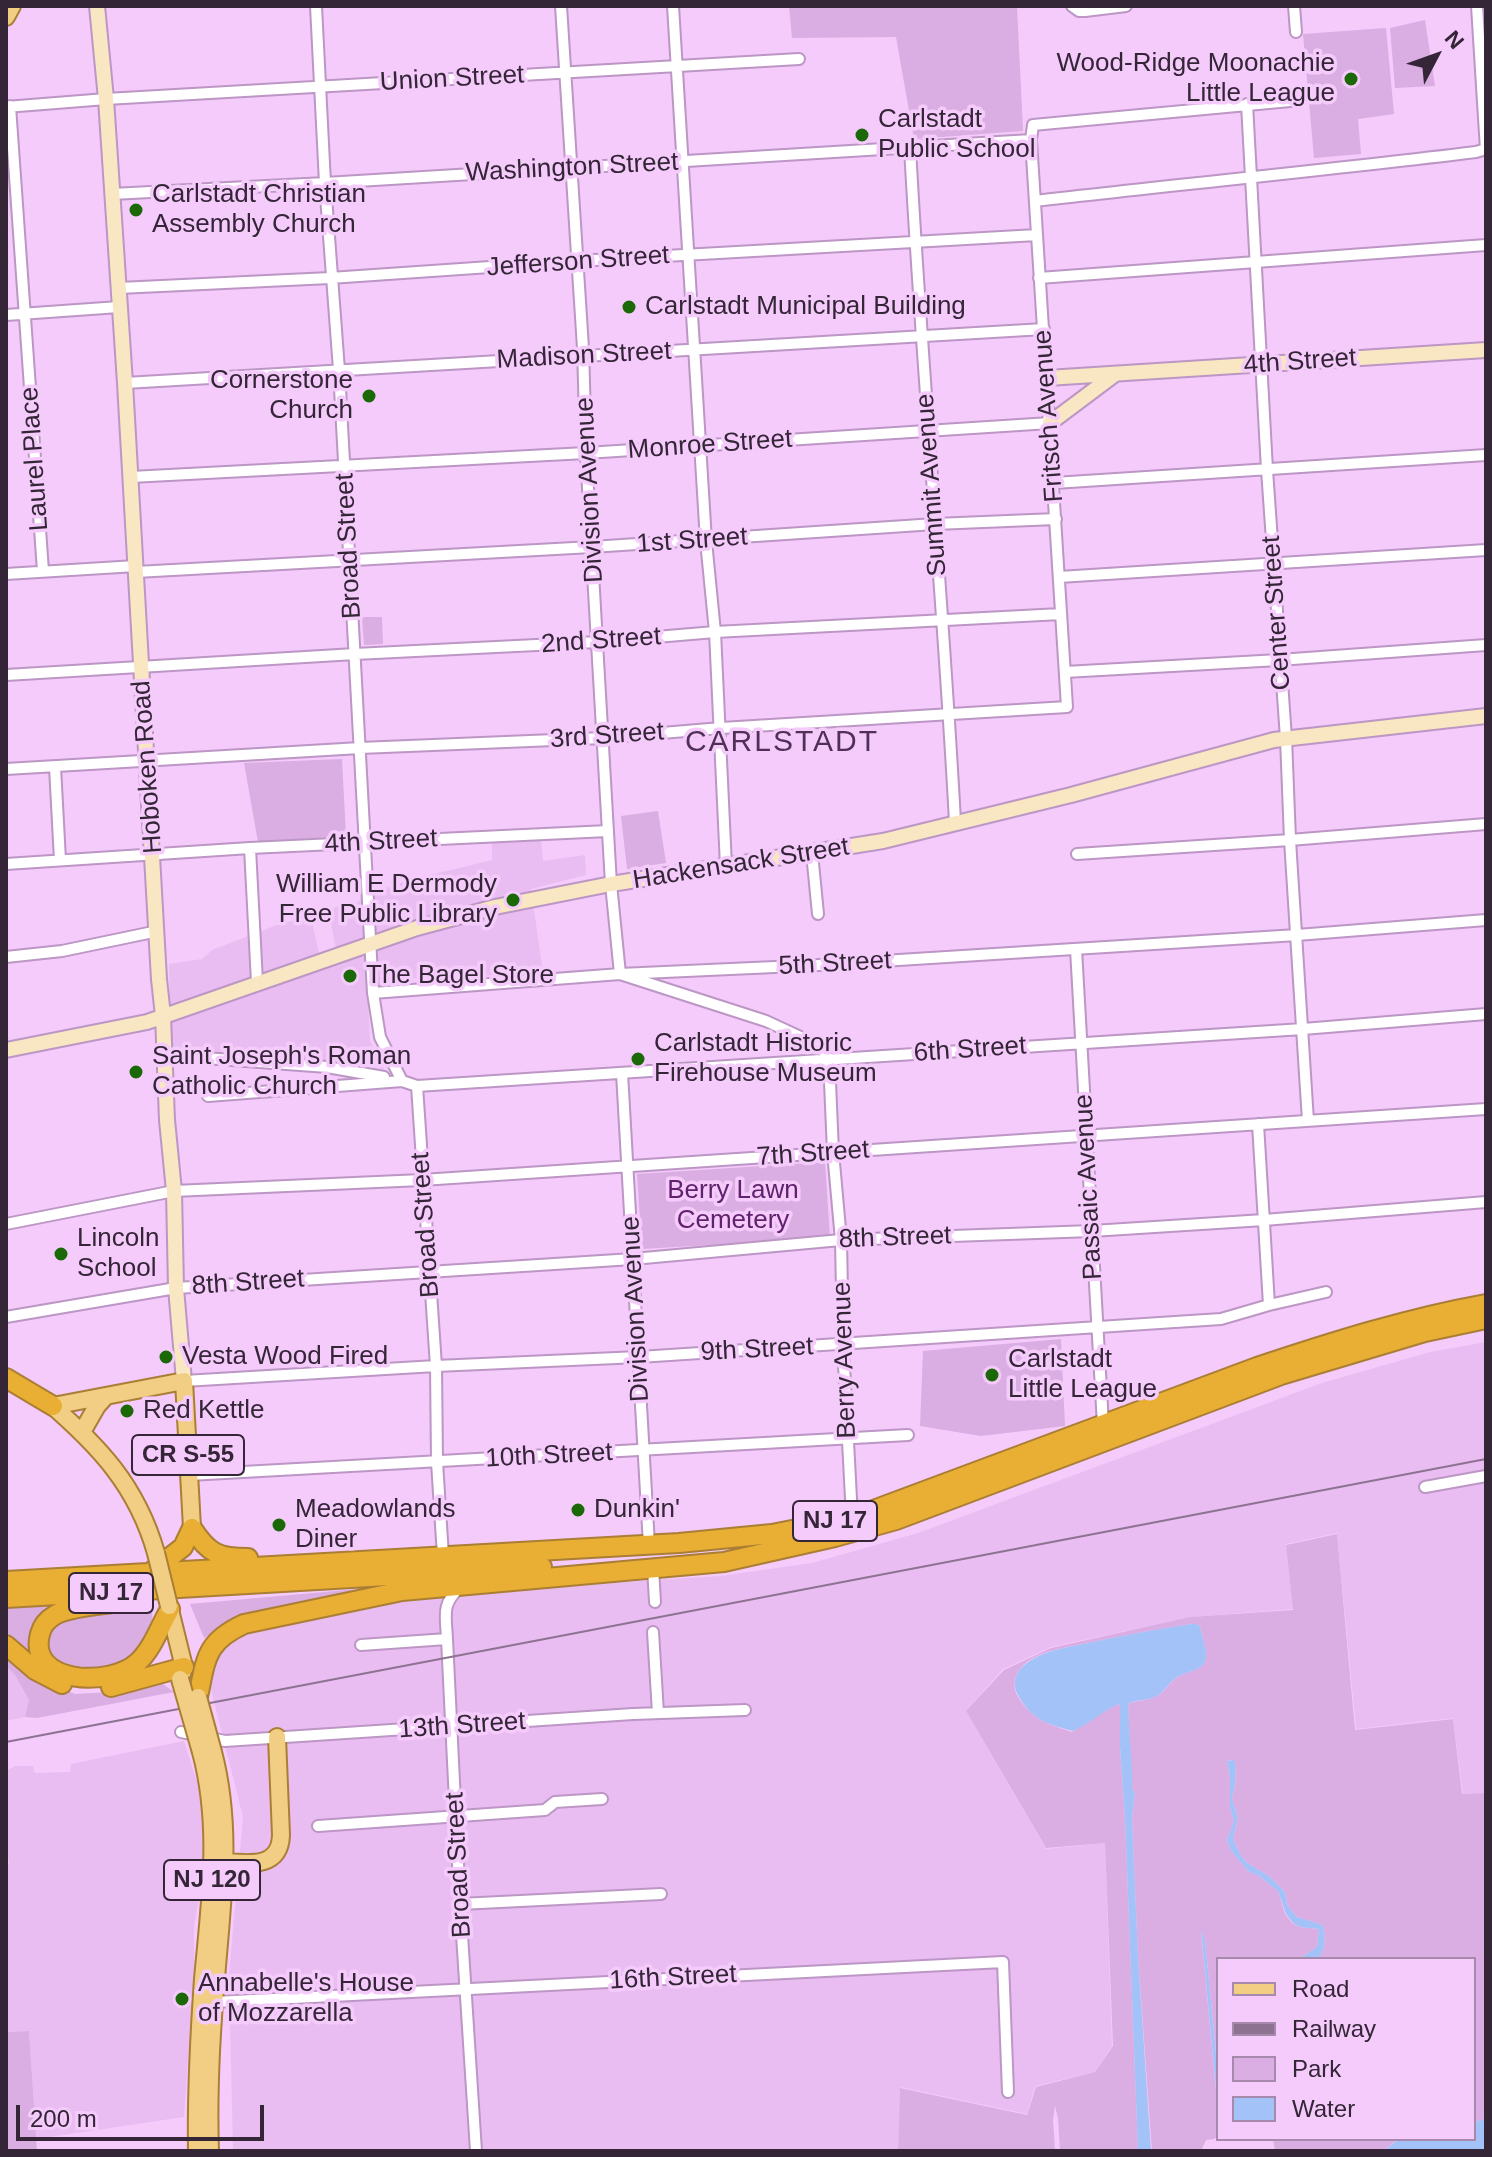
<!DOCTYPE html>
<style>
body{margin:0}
#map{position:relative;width:1492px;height:2157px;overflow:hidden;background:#f4cbfb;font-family:Arial,sans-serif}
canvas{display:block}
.frame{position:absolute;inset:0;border:8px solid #342537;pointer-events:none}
.legend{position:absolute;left:1216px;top:1957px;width:260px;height:184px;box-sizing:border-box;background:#f4cbfb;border:2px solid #a789ad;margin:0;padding:10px 14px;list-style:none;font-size:24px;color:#342537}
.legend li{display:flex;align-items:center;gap:16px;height:40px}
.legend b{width:40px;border:2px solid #a789ad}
.north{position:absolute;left:1396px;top:16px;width:80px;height:80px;-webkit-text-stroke:6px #f4cbfb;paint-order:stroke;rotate:49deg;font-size:22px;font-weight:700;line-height:32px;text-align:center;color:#342537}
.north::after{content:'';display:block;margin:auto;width:28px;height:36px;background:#342537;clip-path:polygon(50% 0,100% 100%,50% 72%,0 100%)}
.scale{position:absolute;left:16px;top:2105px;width:248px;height:36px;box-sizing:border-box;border:4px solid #342537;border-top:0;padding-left:10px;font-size:24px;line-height:28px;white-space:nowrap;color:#342537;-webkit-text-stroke:6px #f4cbfb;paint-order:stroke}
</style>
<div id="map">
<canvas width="1492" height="2157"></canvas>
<div class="frame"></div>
<ul class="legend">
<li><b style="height:10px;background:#f2ce85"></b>Road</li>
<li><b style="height:10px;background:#8d7292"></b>Railway</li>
<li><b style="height:22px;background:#daade3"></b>Park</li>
<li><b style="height:22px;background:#a3c3f8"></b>Water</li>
</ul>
<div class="north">N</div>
<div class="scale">200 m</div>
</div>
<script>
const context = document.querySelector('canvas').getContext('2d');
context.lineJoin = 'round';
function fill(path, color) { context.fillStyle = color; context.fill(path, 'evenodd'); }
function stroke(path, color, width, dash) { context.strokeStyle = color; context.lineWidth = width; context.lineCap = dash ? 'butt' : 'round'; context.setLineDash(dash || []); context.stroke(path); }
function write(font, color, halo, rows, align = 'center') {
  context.font = font + ' Arial,sans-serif'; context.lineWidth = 7; context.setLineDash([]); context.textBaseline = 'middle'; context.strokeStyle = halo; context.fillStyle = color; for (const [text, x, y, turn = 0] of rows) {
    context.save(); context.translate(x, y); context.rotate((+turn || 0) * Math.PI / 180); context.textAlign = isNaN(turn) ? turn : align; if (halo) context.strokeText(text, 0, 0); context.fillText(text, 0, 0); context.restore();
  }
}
const built = new Path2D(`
 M541 839 543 861 585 855 586 875 531 889 543 973 367 980 370 1041 384 1069 350 1062 343 1067 178 1063 171 1038 169 964 202 959 212 950 282 923 311 918 319 953 336 949 328 909 358 902 374 892 409 880 492 860V842Z
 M1486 1342V1793L1463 1794 1453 1718 1356 1729 1337 1533 1286 1544 1293 1609 1190 1617 1051 1647 1003 1669 966 1711 1046 1849 1105 1843 1112 2046 1095 2072 1035 2086 1027 2114 900 2087 898 2151H233L229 1975 243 1817 205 1666 237 1634 404 1596 720 1576 812 1563 918 1533 1322 1383 1430 1352Z
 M6 1666 15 1675 29 1700 25 1717 6 1721Z
 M184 1741 203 1801 205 1859 194 1928V1974L184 2117 36 2139 29 2031 6 2032V1865L9 1864 6 1836V1771L15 1766H33L35 1773 70 1772 71 1764Z`);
const green = new Path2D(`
 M789 6H1017L1023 131 914 139 896 37 792 38Z
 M1425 20 1435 86 1395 88 1390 28Z
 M1386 28 1394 114 1358 119 1361 154 1314 158 1303 34Z
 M362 617H382L383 644 364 645Z
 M342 759 346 836 258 842 244 763Z
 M658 811 666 863 627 869 621 816Z
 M825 1162 830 1238 642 1249 637 1174Z
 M1061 1339 1065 1426 981 1436 920 1426 923 1351Z
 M1337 1534 1355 1730 1453 1719 1462 1794 1486 1793V2119L1474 2122V1959H1318C1326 1949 1325 1937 1323 1925L1297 1917 1287 1905 1285 1892 1269 1876 1247 1863 1241 1856 1233 1839 1238 1818 1232 1798 1235 1786 1236 1766 1233 1760 1227 1761 1230 1778V1808L1234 1821 1227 1840 1231 1851 1248 1871 1259 1876 1278 1891 1285 1914 1292 1923 1300 1927 1319 1929 1317 1947 1299 1959H1218V2074L1205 1940 1201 1931 1218 2112V2136L1214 2139 1206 2140 1201 2151H1152L1138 1957 1132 1818 1135 1793 1132 1789 1128 1704C1136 1700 1144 1701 1152 1698 1163 1695 1168 1684 1176 1678 1185 1671 1205 1671 1206 1658 1207 1649 1202 1636 1200 1627L1197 1624H1191C1158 1629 1126 1635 1093 1642 1071 1647 1046 1649 1027 1662 1017 1670 1011 1683 1017 1695 1031 1719 1047 1724 1072 1732L1112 1707 1118 1704 1120 1706V1747L1125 1818 1138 2151H1060L1058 2118 1055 2106 1053 2120 1055 2151H898L900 2088 1027 2115 1036 2087 1095 2072 1113 2046 1105 1843 1046 1848 966 1711 1004 1670 1051 1648 1190 1617 1293 1610 1286 1545Z
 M369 1588 242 1617 204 1638 190 1604Z
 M57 1604 39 1661 6 1632V1607Z
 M151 1604C156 1623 147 1651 129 1660 111 1669 71 1671 55 1657 52 1654 50 1650 47 1647L50 1628 64 1615Z
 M6 1650 40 1679 75 1694 112 1692 156 1679 174 1692 37 1718 25 1717 29 1700 15 1675 6 1666Z
 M29 2031 37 2151H6V2032Z
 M1273 2139H1398L1383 2151H1275Z`);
const water = new Path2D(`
 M1191 1624H1197L1200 1627C1202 1636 1207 1649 1206 1658 1205 1671 1185 1671 1176 1678 1167 1684 1163 1695 1152 1698 1144 1701 1136 1699 1128 1704L1132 1771V1789L1135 1793 1132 1818 1138 1957 1151 2151H1138L1125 1818 1120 1747V1706L1118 1704C1102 1712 1089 1724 1073 1731 1046 1724 1032 1720 1018 1695 1011 1683 1017 1670 1027 1663 1046 1649 1071 1647 1093 1642 1125 1635 1158 1629 1191 1624Z
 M1234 1760 1236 1766 1235 1786 1232 1798 1238 1818 1233 1839 1241 1856 1247 1863 1269 1876 1285 1892 1287 1905 1297 1917 1323 1925C1325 1937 1326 1949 1318 1959H1299L1317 1947 1319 1929 1300 1927 1293 1923 1286 1914 1278 1891 1259 1876 1248 1871 1231 1851 1227 1840 1234 1821 1230 1808V1778L1227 1761Z
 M1201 1929 1205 1940 1218 2075V2110Z
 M1486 2119V2151H1383L1399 2139H1474V2122Z`);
const street = new Path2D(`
 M316 6 325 183 339 370 373 993 380 1037 402 1081
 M561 6 583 348 586 453 611 884 620 974 766 1021 820 1046 829 1059 833 1152 841 1240 843 1345 852 1518
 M673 6 706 541 715 632 726 866
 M1072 6 1079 11H1085L1126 6
 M1294 6 1296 32
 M1477 6 1486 150
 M1247 104 1267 470 1286 738 1290 840 1308 1121
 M10 106 43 571
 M6 107 106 99 799 59
 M910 147C922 373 943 597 955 822
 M112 194 325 183 1031 140
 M1035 201C1182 184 1329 170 1476 152L1486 149
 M1039 278 1486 245
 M119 288 330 278 577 261 1037 235
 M6 315 119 307
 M125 383 1044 329
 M131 477 586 453 1050 423
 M1054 483 1486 455
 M136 572 592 547 935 524 1056 519
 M6 574 136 566
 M1059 577 1486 550
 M1065 672 1279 660 1486 645
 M6 675 355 654 597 642 715 632 1061 614
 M55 767 60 860
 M6 769 360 748 603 738 721 728 1067 707 1031 140 1033 125 1301 100
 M250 848 257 982
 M812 853 818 914
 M1077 854 1290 840 1486 824
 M6 864 250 848 608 831
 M1076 949 1103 1425
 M6 957 62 951 158 931
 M373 993 620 974 819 965 1297 935 1486 920
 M164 1055 327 1067 384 1077
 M622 1073 649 1545
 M417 1086 436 1366 437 1462 443 1556
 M208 1096 402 1081 417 1086 1303 1029 1486 1014
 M1258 1124 1269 1305
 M6 1224 174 1191 422 1180 1486 1109
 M6 1317 176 1288 633 1259 841 1240 1092 1231 1264 1220 1486 1202
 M184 1381 436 1366 639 1357 1221 1319 1269 1305 1326 1292
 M189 1475 908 1435
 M1425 1487 1486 1476
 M653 1568 655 1602
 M460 1587C441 1605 446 1615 447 1639L460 1904 476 2151
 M653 1632 658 1713
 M361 1645 447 1639
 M181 1732 225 1741 633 1714 745 1710
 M318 1826 545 1810 555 1802 602 1799
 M460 1904 661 1894
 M214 2002 1003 1962 1008 2092`);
const secondary = new Path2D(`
 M97 6 106 99 125 383 159 979 163 1016 167 1120 174 1191 176 1288 184 1381
 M1047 378 1486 350
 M1050 423 1114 375
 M6 1050 147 1022 417 928 495 907 611 884 883 841 1071 795 1274 740 1486 716`);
const primary = new Path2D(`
 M6 17 12 6
 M48 1402C99 1446 137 1486 156 1553
 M53 1406 184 1381 192 1528
 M82 1432 97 1406 106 1396
 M169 1606 184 1667 181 1677
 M225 1862C250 1864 280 1868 281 1835L277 1737
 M197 2151C196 2093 199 2036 203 1979 210 1902 221 1827 201 1752
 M210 2151C208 2093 211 2036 216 1979 222 1901 233 1828 213 1752`);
const highway = new Path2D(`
 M6 1378 53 1406
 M192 1528C208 1553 218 1558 248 1558
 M151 1572 183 1547 192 1528
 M6 1581 679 1543 772 1534 852 1518 1257 1367C1332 1342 1408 1318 1486 1304
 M6 1598 542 1567
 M121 1602C105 1604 68 1607 55 1615 48 1619 42 1626 40 1634 27 1684 110 1688 138 1662 153 1648 160 1626 170 1609
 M6 1645 35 1670 62 1684
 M111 1687 184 1667
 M198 1697C206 1659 205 1642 244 1624L402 1591 724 1562 835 1537 896 1520 1281 1375 1425 1332 1486 1319`);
const rail = new Path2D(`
 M6 1742 1486 1459`);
const primaryBridge = new Path2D(`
 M156 1553 169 1606
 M180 1679 201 1752
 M198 1697 213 1752`);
const markers = [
 [1351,79,8,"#1a6806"],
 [862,135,8,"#1a6806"],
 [136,210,8,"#1a6806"],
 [629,307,8,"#1a6806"],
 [369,396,8,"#1a6806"],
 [513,900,8,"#1a6806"],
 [350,976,8,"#1a6806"],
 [638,1059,8,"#1a6806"],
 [136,1072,8,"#1a6806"],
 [61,1254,8,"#1a6806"],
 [166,1357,8,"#1a6806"],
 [992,1375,8,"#1a6806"],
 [127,1411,8,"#1a6806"],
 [578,1510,8,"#1a6806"],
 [279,1525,8,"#1a6806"],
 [182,1999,8,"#1a6806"]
];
const shields = [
 [188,1455,112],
 [835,1521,84],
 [111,1593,84],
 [212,1880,96]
];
const shieldNames = [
 ["CR S-55",188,1455],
 ["NJ 17",835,1521],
 ["NJ 17",111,1593],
 ["NJ 120",212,1880]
];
const poiNames = [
 ["Wood-Ridge Moonachie",1335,64,"right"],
 ["Little League",1335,94,"right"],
 ["Carlstadt",878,120],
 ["Public School",878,150],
 ["Carlstadt Christian",152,195],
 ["Assembly Church",152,225],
 ["Carlstadt Municipal Building",645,307],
 ["Cornerstone",353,381,"right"],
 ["Church",353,411,"right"],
 ["William E Dermody",497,885,"right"],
 ["Free Public Library",497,915,"right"],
 ["The Bagel Store",366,976],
 ["Carlstadt Historic",654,1044],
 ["Firehouse Museum",654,1074],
 ["Saint Joseph's Roman",152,1057],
 ["Catholic Church",152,1087],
 ["Lincoln",77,1239],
 ["School",77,1269],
 ["Vesta Wood Fired",182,1357],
 ["Carlstadt",1008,1360],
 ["Little League",1008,1390],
 ["Red Kettle",143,1411],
 ["Meadowlands",295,1510],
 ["Diner",295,1540],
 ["Dunkin'",594,1510],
 ["Annabelle's House",198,1984],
 ["of Mozzarella",198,2014]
];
const streetNames = [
 ["Union Street",452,79,-3],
 ["Washington Street",572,168,-3],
 ["Jefferson Street",578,262,-4],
 ["Madison Street",584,356,-3],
 ["4th Street",1300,362,-4],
 ["Fritsch Avenue",1049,416,-94],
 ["Monroe Street",710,445,-4],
 ["Laurel Place",35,459,-94],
 ["Summit Avenue",932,485,-94],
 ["Division Avenue",590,490,-93],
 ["1st Street",692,541,-4],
 ["Broad Street",349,546,-93],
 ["Center Street",1277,613,-94],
 ["2nd Street",601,641,-4],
 ["3rd Street",607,736,-4],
 ["Hoboken Road",148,767,-94],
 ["4th Street",381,842,-3],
 ["Hackensack Street",741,864,-9],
 ["5th Street",835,964,-3],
 ["6th Street",970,1050,-4],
 ["7th Street",813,1154,-4],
 ["Passaic Avenue",1089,1187,-93],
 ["Broad Street",426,1225,-94],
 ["8th Street",895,1238,-2],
 ["8th Street",248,1283,-4],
 ["Division Avenue",636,1309,-93],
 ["9th Street",757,1350,-3],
 ["Berry Avenue",845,1360,-92],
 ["10th Street",549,1456,-3],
 ["13th Street",462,1726,-4],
 ["Broad Street",459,1865,-93],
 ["16th Street",673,1978,-3]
];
const parkNames = [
 ["Berry Lawn",733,1191],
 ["Cemetery",733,1221]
];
const quarterNames = [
 ["CARLSTADT",782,743]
];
fill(built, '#e9bdf2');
fill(green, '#daade3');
fill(water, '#a3c3f8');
stroke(street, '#bc96c4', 14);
stroke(secondary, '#bc96c4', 18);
stroke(primary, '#aa7e35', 20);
stroke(highway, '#aa7e35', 22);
stroke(street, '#fff', 10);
stroke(secondary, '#f8e7c2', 14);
stroke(primary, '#f2ce85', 16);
stroke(highway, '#e9ae34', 18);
stroke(rail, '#8d7292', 2);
stroke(primaryBridge, '#aa7e35', 20, []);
stroke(primaryBridge, '#f2ce85', 16);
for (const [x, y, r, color] of markers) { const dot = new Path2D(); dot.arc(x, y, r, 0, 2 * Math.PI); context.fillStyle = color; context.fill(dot); stroke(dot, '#f4cbfb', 3); }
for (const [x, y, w] of shields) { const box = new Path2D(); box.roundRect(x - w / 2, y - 20, w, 40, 6); context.fillStyle = '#f4cbfb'; context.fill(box); stroke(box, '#342537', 2); }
write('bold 24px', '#342537', null, shieldNames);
write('26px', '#342537', '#f4cbfb', poiNames, 'left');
write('26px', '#342537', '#f4cbfb', streetNames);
write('26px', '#60226c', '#f4cbfb', parkNames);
context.letterSpacing = '2px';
write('30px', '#513057', '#f4cbfb', quarterNames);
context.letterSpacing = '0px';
</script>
